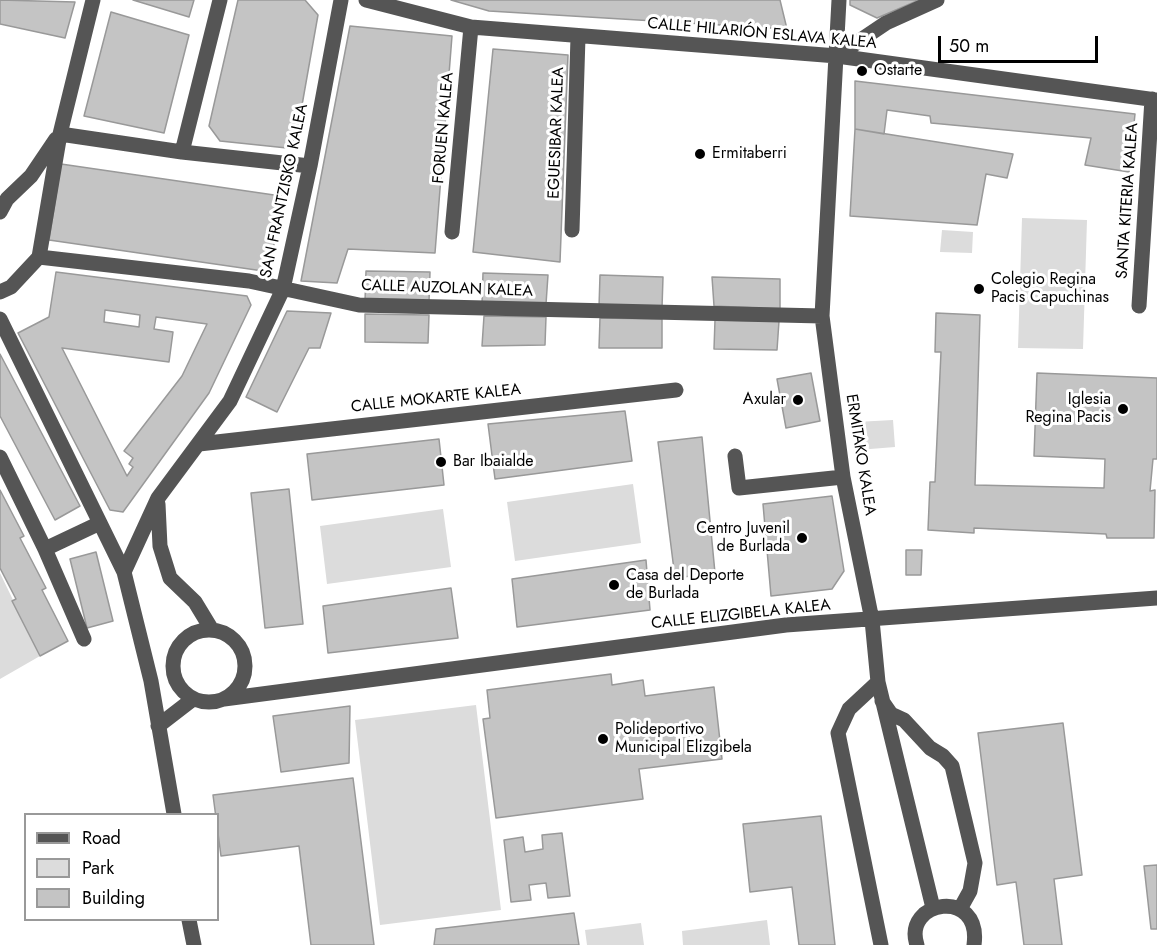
<!DOCTYPE html>
<meta charset="utf-8">
<style>
body{margin:0}
#map{position:relative;width:1157px;height:945px;overflow:hidden;background:#fff;font-family:Jost,sans-serif}
canvas{display:block}
.legend{position:absolute;left:24px;top:813px;width:195px;height:108px;box-sizing:border-box;background:#fff;border:2px solid #999;margin:0;padding:8px 10px;list-style:none;font-size:18px;color:#000}
.legend li{display:flex;align-items:center;gap:12px;height:30px}
.legend b{width:30px;border:2px solid #999}
.scale{position:absolute;left:938px;top:36px;width:160px;height:27px;box-sizing:border-box;border:3px solid #000;border-top:0;padding-left:8px;font-size:18px;line-height:21px;white-space:nowrap;color:#000;-webkit-text-stroke:4px #fff;paint-order:stroke}
</style>
<div id="map">
<canvas width="1157" height="945"></canvas>
<ul class="legend">
<li><b style="height:8px;background:#555"></b>Road</li>
<li><b style="height:16px;background:#dcdcdc"></b>Park</li>
<li><b style="height:16px;background:#c4c4c4"></b>Building</li>
</ul>
<div class="scale">50 m</div>
</div>
<script>
const context = document.querySelector('canvas').getContext('2d');
context.lineJoin = 'round';
function fill(path, color) { context.fillStyle = color; context.fill(path, 'evenodd'); }
function stroke(path, color, width, dash) { context.strokeStyle = color; context.lineWidth = width; context.lineCap = dash ? 'butt' : 'round'; context.setLineDash(dash || []); context.stroke(path); }
function write(font, color, halo, rows, align = 'center') {
  context.font = font + ' Jost,sans-serif'; context.lineWidth = 6; context.setLineDash([]); context.textBaseline = 'middle'; context.strokeStyle = halo; context.fillStyle = color; for (const [text, x, y, turn = 0] of rows) {
    context.save(); context.translate(x, y); context.rotate((+turn || 0) * Math.PI / 180); context.textAlign = isNaN(turn) ? turn : align; if (halo) context.strokeText(text, 0, 0); context.fillText(text, 0, 0); context.restore();
  }
}
const green = new Path2D(`
 M1022 218 1087 220 1083 349 1018 348Z
 M942 230 973 232 972 253 940 252Z
 M893 420 895 447 858 450 856 422Z
 M633 484 641 543 515 561 507 502Z
 M443 509 451 567 327 584 320 526Z
 M0 573 40 656 0 679Z
 M476 705 501 910 380 925 355 720Z
 M767 920 770 945H683L682 931Z
 M641 923 644 945H587L585 930Z`);
const building = new Path2D(`
 M0 0 75 2 65 38 0 24Z
 M133 0H194L189 17Z
 M238 0H305L318 15 296 139 287 148 220 141 209 126Z
 M451 0H780L787 29 489 11Z
 M850 0H919L877 18 850 5Z
 M111 12 189 35 164 133 84 116Z
 M350 26 452 36 435 253 348 249 337 283 301 281Z
 M493 49 568 55 560 262 473 252Z
 M855 81 1135 114 1129 172 1085 165 1091 138 931 123 930 116 887 110 884 134 855 129Z
 M855 129 1013 154 1007 178 986 174 977 225 850 216Z
 M61 164 281 196 270 272 49 240Z
 M366 271 430 272 429 302 365 301Z
 M56 272 247 296 251 305 209 393 123 512 110 510 18 333 49 317ZM105 310 140 315 139 327 104 322ZM156 317 207 324 182 376 124 451 133 458 129 464 133 467 127 476 62 348 169 362 173 332 154 329Z
 M483 273 548 275 546 304H482Z
 M600 275 663 277 662 308 599 307Z
 M712 277 780 279V309L714 306Z
 M287 311 331 313 320 348H309L277 412 246 397Z
 M936 313 980 315 975 485 1104 488 1105 459 1034 456 1037 373 1157 378V459H1153L1150 491 1155 490 1154 538H1107L1106 534 974 528V533L928 530 930 482H935L941 352H935Z
 M365 314 429 315 428 343 365 342Z
 M484 316 546 317 545 345 482 346Z
 M600 318 662 319V348H599Z
 M715 320 779 321 777 350 714 349Z
 M0 354 80 506 55 520 0 416Z
 M811 373 820 421 786 428 777 379Z
 M625 411 632 461 495 479 488 424Z
 M702 437 715 573 675 578 658 442Z
 M439 439 444 485 312 500 307 454Z
 M289 489 303 624 265 628 251 493Z
 M0 490 24 536 20 538 46 588 42 590 68 641 40 656 12 601 16 599 0 568Z
 M832 496 844 571 832 589 771 596 763 504Z
 M906 550H922L921 575H906Z
 M96 552 113 621 87 628 70 559Z
 M646 560 650 610 517 627 512 579Z
 M451 588 458 638 328 653 323 606Z
 M611 674 612 685 643 680 645 696 714 687 722 759 639 769 643 799 496 818 483 719 490 718 487 690Z
 M350 706 349 763 281 772 273 716Z
 M1063 723 1082 875 1054 879 1062 945H1024L1016 882 997 885 978 733Z
 M353 778 374 945H311L299 846 221 856 213 795Z
 M821 816 835 945H799L792 887 750 892 743 824Z
 M562 833 570 896 548 898 546 883 529 885 531 900 511 902 504 840 523 837 525 852 543 849 542 835Z
 M1157 865V929H1151L1144 866Z
 M574 913 579 945H434L436 929Z`);
const minor = new Path2D(`
 M366 0 471 27 837 56 1157 100
 M839 0 822 316 843 477 872 620 878 682 933 908
 M837 56 886 23 937 0
 M60 134 182 152 310 166
 M182 152 220 0
 M0 212 7 199 31 176 56 139
 M572 230 578 37
 M452 232 471 27
 M39 257 249 281 359 305 822 316
 M0 292 11 287 39 257 60 134 93 0
 M1139 306 1152 99
 M0 319 124 572
 M199 444 676 390
 M735 456 739 488 843 477
 M0 457 45 549 84 639
 M158 504 160 546 170 578 195 602 212 630
 M45 549 100 523
 M173 666a36 36 0 1 1 72 0a36 36 0 1 1-72 0Z
 M878 682 849 709 838 733 881 945
 M224 699 786 625 1157 598
 M882 701 891 714 904 720 930 748 943 756 952 766 975 863 970 891 960 909
 M158 726 193 699
 M174 814 151 681 124 572 158 498 230 401 283 289 310 166 341 0
 M189 920 194 945
 M917 945C902 900 982 887 974 945`);
const markers = [
 [862,71,6,"#000"],
 [700,154,6,"#000"],
 [979,289,6,"#000"],
 [798,400,6,"#000"],
 [1123,409,6,"#000"],
 [441,462,6,"#000"],
 [802,538,6,"#000"],
 [614,585,6,"#000"],
 [603,739,6,"#000"]
];
const streetNames = [
 ["CALLE HILARIÓN ESLAVA KALEA",762,34,5],
 ["FORUEN KALEA",444,128,-85],
 ["EGUESIBAR KALEA",557,133,-88],
 ["SAN FRANTZISKO KALEA",285,191,-78],
 ["SANTA KITERIA KALEA",1128,201,-86],
 ["CALLE AUZOLAN KALEA",447,289,2],
 ["CALLE MOKARTE KALEA",436,399,-6],
 ["ERMITAKO KALEA",860,455,81],
 ["CALLE ELIZGIBELA KALEA",741,615,-6]
];
const poiNames = [
 ["Ostarte",874,71],
 ["Ermitaberri",712,154],
 ["Colegio Regina",991,280],
 ["Pacis Capuchinas",991,298],
 ["Axular",786,400,"right"],
 ["Iglesia",1111,400,"right"],
 ["Regina Pacis",1111,418,"right"],
 ["Bar Ibaialde",453,462],
 ["Centro Juvenil",790,529,"right"],
 ["de Burlada",790,547,"right"],
 ["Casa del Deporte",626,576],
 ["de Burlada",626,594],
 ["Polideportivo",615,730],
 ["Municipal Elizgibela",615,748]
];
fill(green, '#dcdcdc');
fill(building, '#c4c4c4');
stroke(building, '#999', 1.5);
stroke(minor, '#555', 15);
for (const [x, y, r, color] of markers) { const dot = new Path2D(); dot.arc(x, y, r, 0, 2 * Math.PI); context.fillStyle = color; context.fill(dot); stroke(dot, '#fff', 2); }
write('16px', '#000', '#fff', streetNames);
write('16px', '#000', '#fff', poiNames, 'left');
</script>
